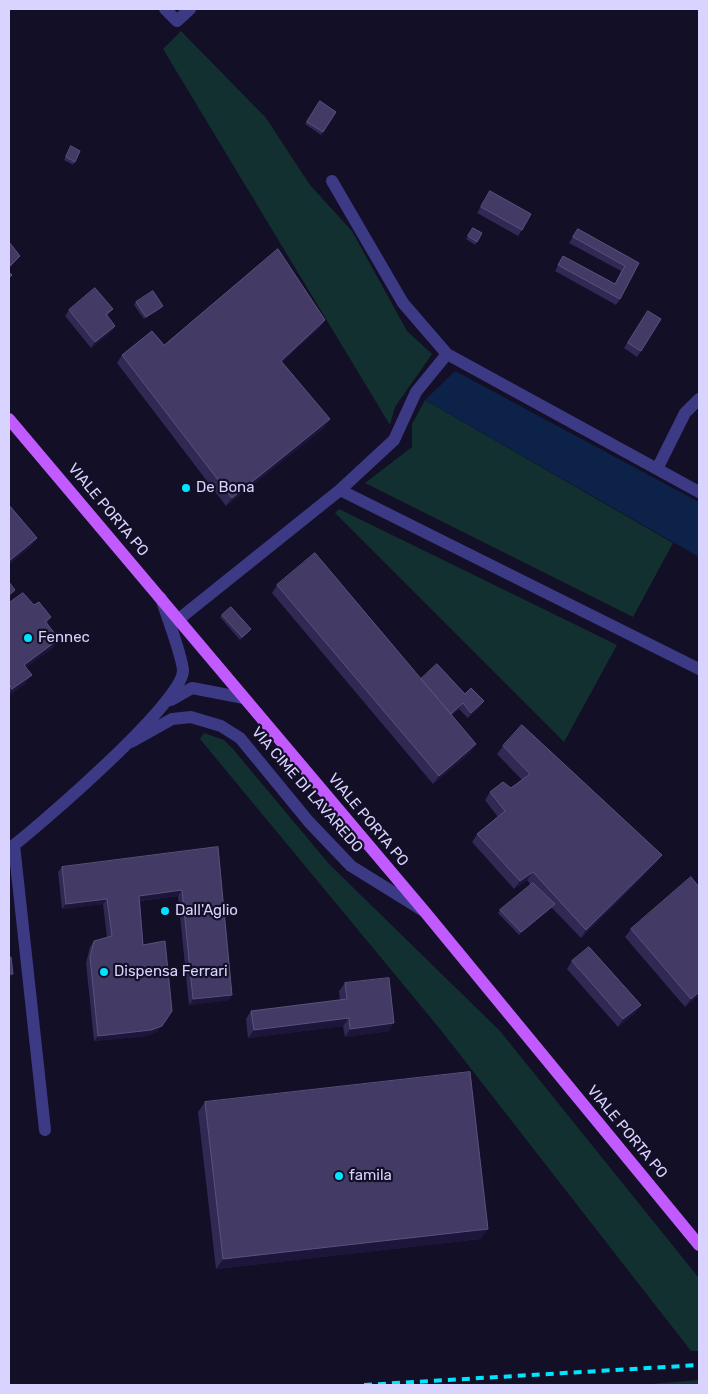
<!DOCTYPE html>
<style>
body{margin:0}
#map{position:relative;width:708px;height:1394px;overflow:hidden;background:#130f26;font-family:Rubik,sans-serif}
canvas{display:block}
.frame{position:absolute;inset:0;border:10px solid #d9d4ff;pointer-events:none}
</style>
<div id="map">
<canvas width="708" height="1394"></canvas>
<div class="frame"></div>
</div>
<script>
const context = document.querySelector('canvas').getContext('2d');
context.lineJoin = 'round';
function fill(path, color) { context.fillStyle = color; context.fill(path, 'evenodd'); }
function stroke(path, color, width, dash) { context.strokeStyle = color; context.lineWidth = width; context.lineCap = dash ? 'butt' : 'round'; context.setLineDash(dash || []); context.stroke(path); }
function write(font, color, halo, rows, align = 'center') {
  context.font = font + ' Rubik,sans-serif'; context.lineWidth = 4.5; context.setLineDash([]); context.textBaseline = 'middle'; context.strokeStyle = halo; context.fillStyle = color; for (const [text, x, y, turn = 0] of rows) {
    context.save(); context.translate(x, y); context.rotate((+turn || 0) * Math.PI / 180); context.textAlign = isNaN(turn) ? turn : align; if (halo) context.strokeText(text, 0, 0); context.fillText(text, 0, 0); context.restore();
  }
}
const green = new Path2D(`
 M181 31 266 118 310 185 352 231 407 331 432 354 395 407 390 425 163 49Z
 M425 400 673 543 633 617 365 483 412 447V424Z
 M339 509 617 645 564 742 335 513Z
 M204 733 224 740 233 749 329 864 500 1031 699 1278V1351H691L440 1029 200 739Z
 M699 1380V1385H639Z`);
const water = new Path2D(`
 M455 371 699 502V557L425 400Z`);
const minor = new Path2D(`
 M165 9 177 21 190 9
 M332 181 403 303 447 354 699 492
 M657 469 685 413 699 399
 M340 490 699 669
 M179 619 340 490 394 440 416 392 447 354
 M171 700 192 688 244 698
 M131 742 172 719 191 717 221 726 240 738 309 822 351 866 422 910
 M14 845 45 1130
 M9 849C39 826 182 703 183 671 183 658 166 614 161 598`);
const major = new Path2D(`
 M9 419 425 912 699 1245`);
const rail = new Path2D(`
 M364 1385 699 1365`);
const wall = new Path2D(`
 M320 101 336 112 321 135 305 124Z
 M71 146 75 162 73 165 64 160Z
 M490 191 522 230 518 236 477 213Z
 M473 228 482 233 475 245 466 239Z
 M578 229 639 263 620 299 616 305 555 271 563 256 615 284 621 271 569 243Z
 M136 302 163 306 161 309 144 319 134 305Z
 M113 309 107 316 115 326 112 331 91 348 65 316 69 310Z
 M644 316 641 351 637 357 624 348Z
 M325 320 319 328 282 362 325 427 226 506 117 363 122 355 164 345Z
 M277 585 421 679 465 694 480 707 468 718 459 709 452 715 471 752 433 784 272 593Z
 M9 603 34 605 51 617 47 623 54 647 26 667V683L9 696Z
 M222 615 251 629 249 632 240 640 220 617Z
 M503 746 662 855 656 863 581 938 552 908 519 935 498 913 500 910 531 885 527 880 514 889 472 842 477 834 498 817 485 800 490 792 511 788 522 780 497 754Z
 M218 847 229 1000 189 1005 178 896 140 901 143 945 158 1031 147 1036 94 1041 86 963 90 947 94 941 107 938 103 904 62 909 58 872 62 867Z
 M631 929 699 995 685 1007 625 937Z
 M572 961 641 1005 635 1013 618 1027 567 969Z
 M345 983 389 1031 345 1037 343 1026 248 1038 246 1019 251 1011 340 1000 339 991Z
 M205 1102 488 1229 480 1239 216 1269 198 1112Z`);
const shadedWall = new Path2D(`
 M20 256 14 264 9 269V267Z
 M163 306 161 309 144 319 146 317Z
 M325 320 319 328 275 369 281 361Z
 M115 326 112 331 91 348 95 342Z
 M330 419 325 427 226 506 232 498Z
 M37 538 32 546 9 565V561Z
 M15 590 9 599V595Z
 M59 639 54 647 19 673 24 665Z
 M32 675 26 683 9 696V694L12 689Z
 M484 701 480 707 468 718 471 713Z
 M463 703 459 709 445 722 449 716Z
 M476 744 471 752 433 784 439 776Z
 M662 855 656 863 581 938 586 930Z
 M533 872 527 880 514 889 520 881Z
 M182 890 178 896 135 901 139 896Z
 M107 899 103 904 62 909 66 904Z
 M552 907V908L519 935 521 932Z
 M9 974H13L9 980Z
 M699 992V995L685 1007 691 999Z
 M232 995 229 1000 189 1005 193 999Z
 M641 1005 635 1013 618 1027 623 1019Z
 M172 1011 158 1031 147 1036 94 1041 98 1036Z
 M349 1018 343 1026 248 1038 254 1030Z
 M394 1023 389 1031 345 1037 350 1029Z
 M488 1229 480 1239 216 1269 223 1259Z`);
const building = new Path2D(`
 M320 101 336 112 323 132 307 122Z
 M71 146 80 151 75 162 66 157Z
 M490 191 531 214 522 230 481 207Z
 M473 228 482 233 477 242 468 236Z
 M578 229 639 263 620 299 558 265 563 256 615 284 625 266 573 237Z
 M9 242 20 256 9 267Z
 M278 249 325 320 281 361 330 419 232 498 122 355 152 331 164 345Z
 M9 272 12 275 9 278Z
 M95 288 113 309 106 314 115 326 95 342 69 310Z
 M153 291 163 306 146 317 136 302Z
 M648 311 661 319 641 351 628 343Z
 M9 505 37 538 9 561Z
 M315 553 476 744 439 776 277 585Z
 M9 582 15 590 9 595Z
 M23 593 34 605 39 602 51 617 45 621 59 639 24 665 32 675 12 689 9 684V603Z
 M231 607 251 629 242 637 222 615Z
 M437 664 465 694 471 688 484 701 471 713 463 703 451 714 421 679Z
 M522 725 662 855 586 930 533 872 520 881 477 834 505 811 490 792 503 782 511 788 530 774 503 746Z
 M218 847 232 995 193 999 182 890 139 896 143 945 165 941 172 1011 162 1026 151 1030 98 1036 90 957 94 941 112 936 107 899 66 904 62 867Z
 M691 877 699 887V992L691 999 631 929Z
 M533 883 555 904 521 932 500 910Z
 M589 947 641 1005 623 1019 572 961Z
 M9 957H11L13 974H9Z
 M389 978 394 1023 350 1029 349 1018 254 1030 251 1011 347 999 345 983Z
 M470 1072 488 1229 223 1259 205 1102Z`);
const markers = [
 [186,488,5,"#00e5ff"],
 [28,638,5,"#00e5ff"],
 [165,911,5,"#00e5ff"],
 [104,972,5,"#00e5ff"],
 [339,1176,5,"#00e5ff"]
];
const poiNames = [
 ["De Bona",196,488],
 ["Fennec",38,638],
 ["Dall'Aglio",175,911],
 ["Dispensa Ferrari",114,972],
 ["famila",349,1176]
];
const streetNames = [
 ["VIALE PORTA PO",108,510,50],
 ["VIA CIME DI LAVAREDO",307,790,49],
 ["VIALE PORTA PO",368,820,50],
 ["VIALE PORTA PO",627,1132,50]
];
fill(green, '#12302f');
fill(water, '#0c2248');
stroke(minor, '#3d3a85', 12);
stroke(major, '#c25bff', 12);
stroke(rail, '#00e5ff', 4, [8, 6]);
fill(wall, '#312854');
fill(shadedWall, '#1d163a');
fill(building, '#433a66');
stroke(building, '#5a527e', 1);
for (const [x, y, r, color] of markers) { const dot = new Path2D(); dot.arc(x, y, r, 0, 2 * Math.PI); context.fillStyle = color; context.fill(dot); stroke(dot, '#130f26', 2); }
write('15px', '#d9d4ff', '#130f26', poiNames, 'left');
write('15px', '#d9d4ff', '#130f26', streetNames);
</script>
